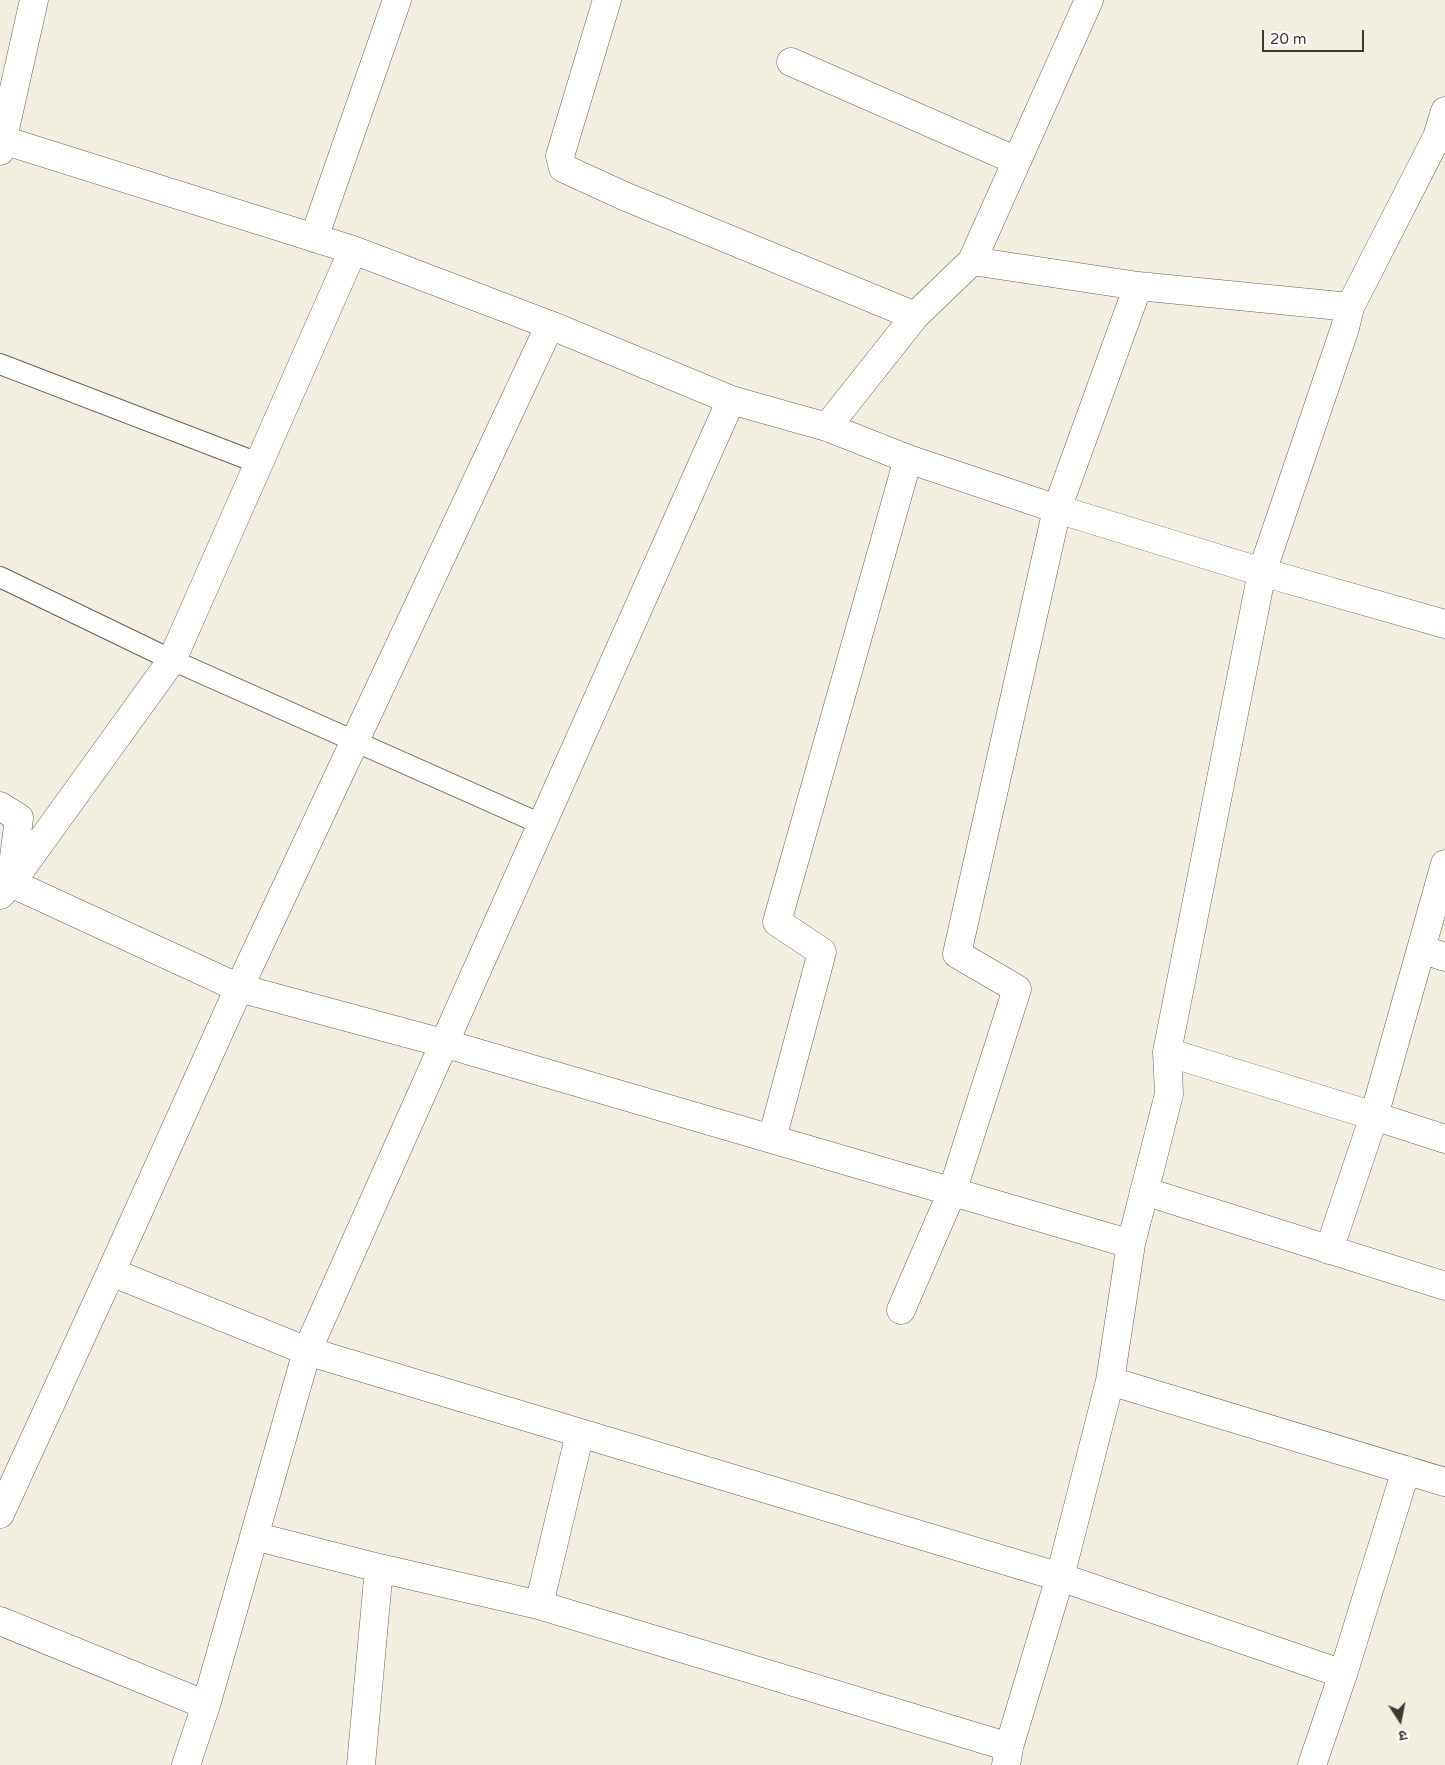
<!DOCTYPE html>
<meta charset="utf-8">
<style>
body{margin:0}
#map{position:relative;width:1445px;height:1765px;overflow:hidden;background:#f2efe0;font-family:"Varela Round","Noto Sans Devanagari",sans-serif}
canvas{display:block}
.north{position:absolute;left:1375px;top:1695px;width:50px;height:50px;-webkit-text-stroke:4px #fff;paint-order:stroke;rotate:169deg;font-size:14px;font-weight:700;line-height:20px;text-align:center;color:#3c3a35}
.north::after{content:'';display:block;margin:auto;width:18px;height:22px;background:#3c3a35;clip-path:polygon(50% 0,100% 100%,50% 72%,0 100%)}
.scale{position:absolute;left:1262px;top:30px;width:102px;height:22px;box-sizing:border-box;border:2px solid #3c3a35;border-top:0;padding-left:6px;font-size:15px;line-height:18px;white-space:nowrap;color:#3c3a35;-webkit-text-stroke:4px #fff;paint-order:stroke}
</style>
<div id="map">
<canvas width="1445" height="1765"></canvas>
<div class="north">उ</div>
<div class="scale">20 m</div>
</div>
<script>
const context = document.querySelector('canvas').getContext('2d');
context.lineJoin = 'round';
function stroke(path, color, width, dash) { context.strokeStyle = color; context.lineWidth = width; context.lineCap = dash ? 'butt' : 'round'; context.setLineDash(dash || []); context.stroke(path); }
const lane = new Path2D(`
 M0 364 258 463
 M0 577 172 660 541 824`);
const street = new Path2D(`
 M607 0 560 156 563 168 624 196 915 316
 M791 62 1017 161
 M1437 137 1445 111
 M0 139 353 250 550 325 731 400 827 427 908 459 1057 509 1262 572 1445 624
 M0 151 34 0
 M314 238 397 0
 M972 261 1089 0
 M827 427 915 316 972 261 1138 286 1350 307
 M0 806 19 818 11 881
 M0 885 11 883 239 988 443 1043 1131 1244
 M0 895 11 883 172 660 353 250
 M1421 949 1445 957
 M1167 1052 1374 1116 1445 864
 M772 1139 822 952 777 922 908 459
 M1144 1191 1445 1286
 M1329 1250 1374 1116 1445 1139
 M111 1272 239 988 550 325
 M901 1310 952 1192 1017 989 957 954 1057 509 1138 286
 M1110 1381 1445 1482
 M0 1514 111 1272 307 1351 1060 1577 1343 1674
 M254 1536 379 1568
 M539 1605 580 1433
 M0 1621 206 1705
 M186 1765 206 1705 307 1351 731 400
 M361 1765 379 1568 539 1605 1009 1747
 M1006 1765 1009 1747 1060 1577 1110 1381 1131 1244 1169 1094 1167 1052 1262 572 1345 328 1350 307 1437 137 1445 139
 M1312 1765 1343 1674 1406 1470`);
stroke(lane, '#676457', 22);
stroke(street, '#676457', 29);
stroke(lane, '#fff', 20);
stroke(street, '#fff', 28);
</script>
